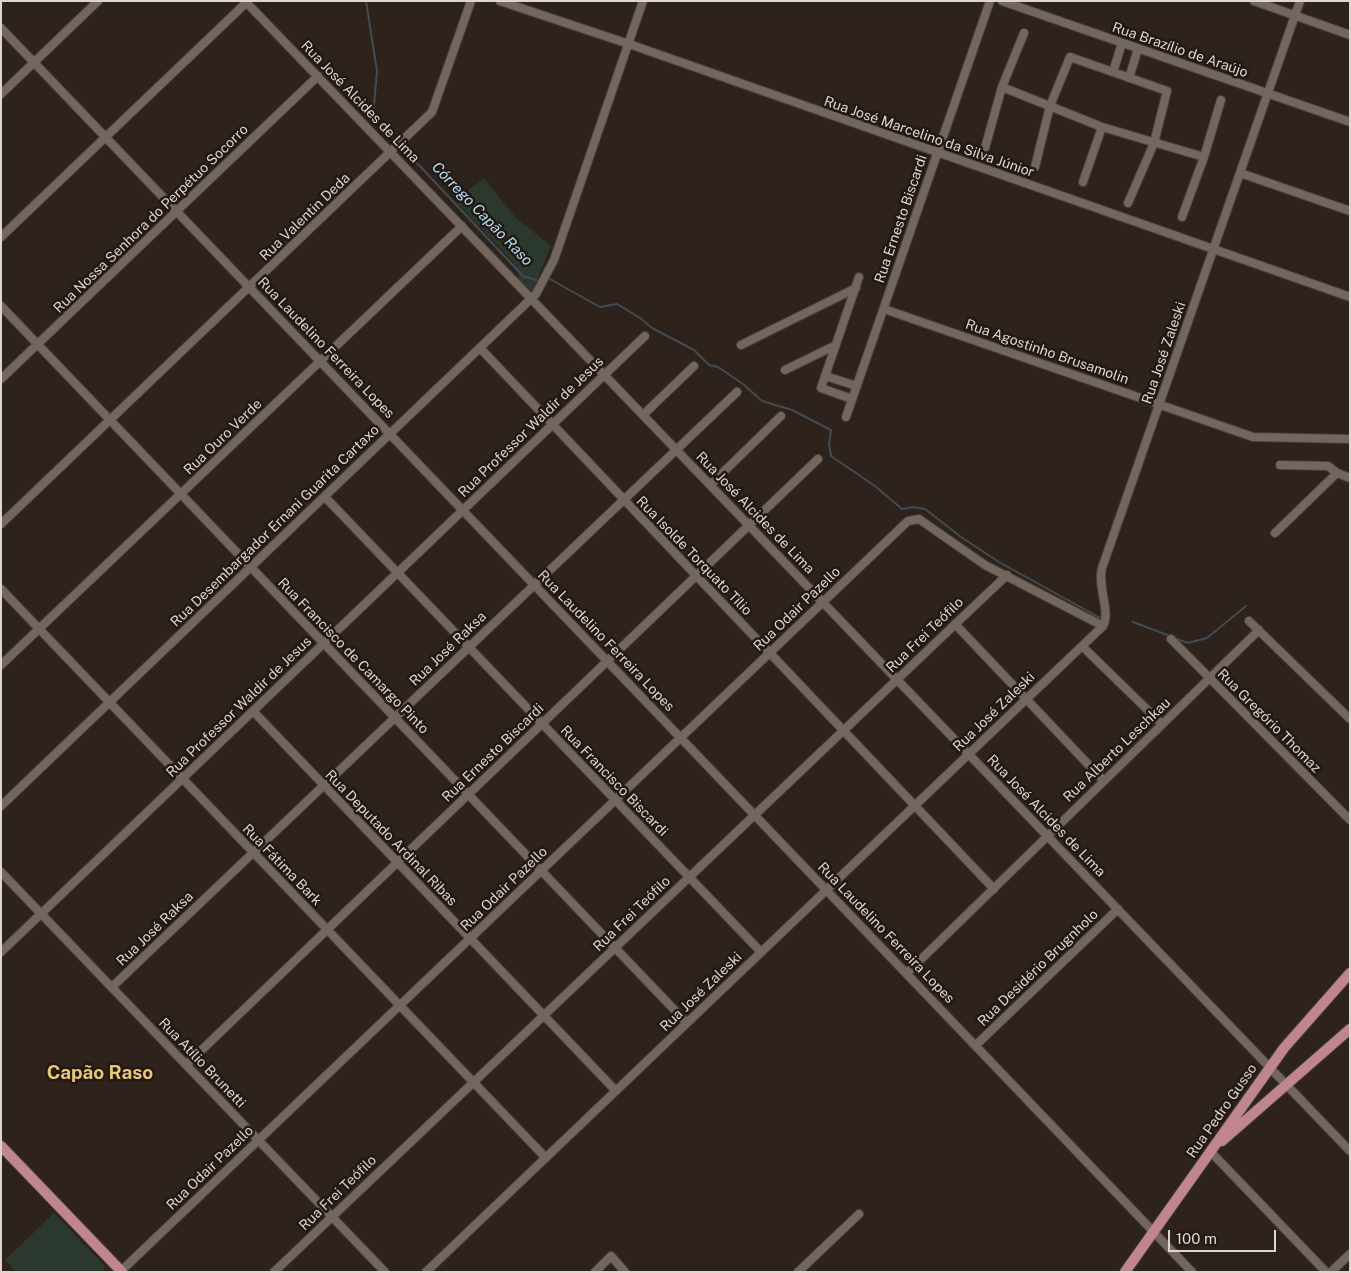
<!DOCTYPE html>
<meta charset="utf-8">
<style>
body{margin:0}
#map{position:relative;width:1351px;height:1273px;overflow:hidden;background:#2d221c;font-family:"Public Sans",sans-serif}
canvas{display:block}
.frame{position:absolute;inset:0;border:2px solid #dcd5d0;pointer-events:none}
.scale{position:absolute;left:1168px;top:1230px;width:108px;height:22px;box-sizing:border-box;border:2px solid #dcd5d0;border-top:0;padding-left:6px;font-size:15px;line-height:18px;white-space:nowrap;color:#dcd5d0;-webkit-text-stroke:4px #231913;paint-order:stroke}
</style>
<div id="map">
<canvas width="1351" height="1273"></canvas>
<div class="frame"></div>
<div class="scale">100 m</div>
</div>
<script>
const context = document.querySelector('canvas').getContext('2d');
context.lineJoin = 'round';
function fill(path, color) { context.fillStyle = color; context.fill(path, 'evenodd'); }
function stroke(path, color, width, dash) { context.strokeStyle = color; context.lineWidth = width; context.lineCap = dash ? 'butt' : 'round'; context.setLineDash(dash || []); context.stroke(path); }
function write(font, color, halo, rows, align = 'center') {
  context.font = font + ' "Public Sans",sans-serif'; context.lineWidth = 5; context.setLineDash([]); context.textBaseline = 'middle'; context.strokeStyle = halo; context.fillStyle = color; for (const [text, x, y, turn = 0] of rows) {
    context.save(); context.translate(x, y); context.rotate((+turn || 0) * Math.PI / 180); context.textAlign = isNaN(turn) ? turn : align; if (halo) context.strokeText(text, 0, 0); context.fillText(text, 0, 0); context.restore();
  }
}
const green = new Path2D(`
 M484 178 516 218 551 246 532 292 518 284 519 271 509 257 455 201Z
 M54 1213 105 1266 103 1272H16L5 1260Z`);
const stream = new Path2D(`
 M366 1 377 71 373 117 397 143
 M401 146 523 276 539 281
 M548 278 600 307 617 304 640 318 652 328 694 350 709 365 718 367 743 384 762 401 792 410 831 430 829 444 831 456 875 486 902 509 913 507 925 509 961 537 999 562 1102 619
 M1133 622 1170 636
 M1174 638 1188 643 1207 638 1246 606`);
const minor = new Path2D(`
 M245 1 1350 1151
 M500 1 629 44 1350 297
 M1002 1 1350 122
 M1254 1 1350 35
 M1 28 1192 1272
 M1113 72 1122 43
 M1129 78 1138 49
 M1002 87 1102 127 1204 157
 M1 94 98 1
 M985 148 1002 87 1024 33
 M1035 167 1050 106 1070 57 1167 91 1154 143 1128 203
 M1240 173 1350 211
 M1083 182 1102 127
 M1182 217 1204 157 1221 100
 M1 237 248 1
 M1 306 687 1023
 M884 309 1253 437 1350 439
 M741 345 856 288
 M480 348 994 889
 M785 370 836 345
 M825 376 857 386
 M1 379 318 76
 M852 399 821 388 859 277
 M643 415 694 366
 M846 417 990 1
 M1280 465 1328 466 1337 473 1350 478
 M710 485 781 416
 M325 497 761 952
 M1 524 432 112 471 1
 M1275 533 1337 473
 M1 589 546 1158
 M1249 621 1350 719
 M955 624 1104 781
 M1171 639 1350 820
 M1082 646 1162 724
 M1 665 462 226
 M253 711 616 1091
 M1 806 536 294 554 260 643 1
 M1 872 385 1272
 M1 952 645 336
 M907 973 1259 630
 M112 987 737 392
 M976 1045 1118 909
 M186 1065 818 459
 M1210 1151 1326 1272
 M120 1272 908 521 919 519 985 565 1103 626
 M274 1272 1007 575
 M426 1272 1103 626C1111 612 1097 586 1102 568L1300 1
 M595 1272 611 1256 625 1272
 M798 1272 859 1214
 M1331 1272 1350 1254`);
const major = new Path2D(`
 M1222 1141 1350 1029
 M1 1146 122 1272
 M1125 1272 1284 1048 1350 973`);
const streetNames = [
 ["Rua Brazílio de Araújo",1180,50,19],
 ["Rua José Alcides de Lima",360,102,46],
 ["Rua José Marcelino da Silva Júnior",929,137,19],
 ["Rua Valentin Deda",305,217,-44],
 ["Rua Nossa Senhora do Perpétuo Socorro",151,219,-44],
 ["Rua Ernesto Biscardi",901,219,-71],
 ["Rua Laudelino Ferreira Lopes",326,348,46],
 ["Rua Agostinho Brusamolin",1047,352,19],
 ["Rua José Zaleski",1164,353,-71],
 ["Rua Professor Waldir de Jesus",531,427,-44],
 ["Rua Ouro Verde",223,437,-44],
 ["Rua José Alcides de Lima",755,513,46],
 ["Rua Desembargador Ernani Guarita Cartaxo",275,526,-44],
 ["Rua Isolde Torquato Tílio",694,556,46],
 ["Rua Odair Pazello",797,609,-44],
 ["Rua Frei Teófilo",925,635,-44],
 ["Rua Laudelino Ferreira Lopes",606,641,46],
 ["Rua José Raksa",448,649,-44],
 ["Rua Francisco de Camargo Pinto",353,656,46],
 ["Rua Professor Waldir de Jesus",239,707,-44],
 ["Rua José Zaleski",994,712,-44],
 ["Rua Gregório Thomaz",1269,721,45],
 ["Rua Alberto Leschkau",1117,750,-44],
 ["Rua Ernesto Biscardi",493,753,-44],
 ["Rua Francisco Biscardi",614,781,46],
 ["Rua José Alcides de Lima",1046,816,46],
 ["Rua Deputado Ardinal Ribas",391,838,46],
 ["Rua Fátima Bark",282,865,46],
 ["Rua Odair Pazello",504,889,-44],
 ["Rua Frei Teófilo",632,914,-44],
 ["Rua José Raksa",155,929,-44],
 ["Rua Laudelino Ferreira Lopes",886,933,46],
 ["Rua Desidério Brugnholo",1038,968,-44],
 ["Rua José Zaleski",701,992,-44],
 ["Rua Atílio Brunetti",202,1063,46],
 ["Rua Pedro Gusso",1222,1111,-55],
 ["Rua Odair Pazello",210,1168,-44],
 ["Rua Frei Teófilo",338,1193,-44]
];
const waterNames = [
 ["Córrego Capão Raso",482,214,46]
];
const districtNames = [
 ["Capão Raso",100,1073]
];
fill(green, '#2b382d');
stroke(stream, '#424c54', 2);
stroke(minor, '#49403b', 10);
stroke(major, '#49403b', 12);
stroke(minor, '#72665f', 8);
stroke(major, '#c1868d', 10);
write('14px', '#dcd5d0', '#231913', streetNames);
write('italic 15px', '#b2dcf8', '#231913', waterNames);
write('bold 19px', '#ebc57d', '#231913', districtNames);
</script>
